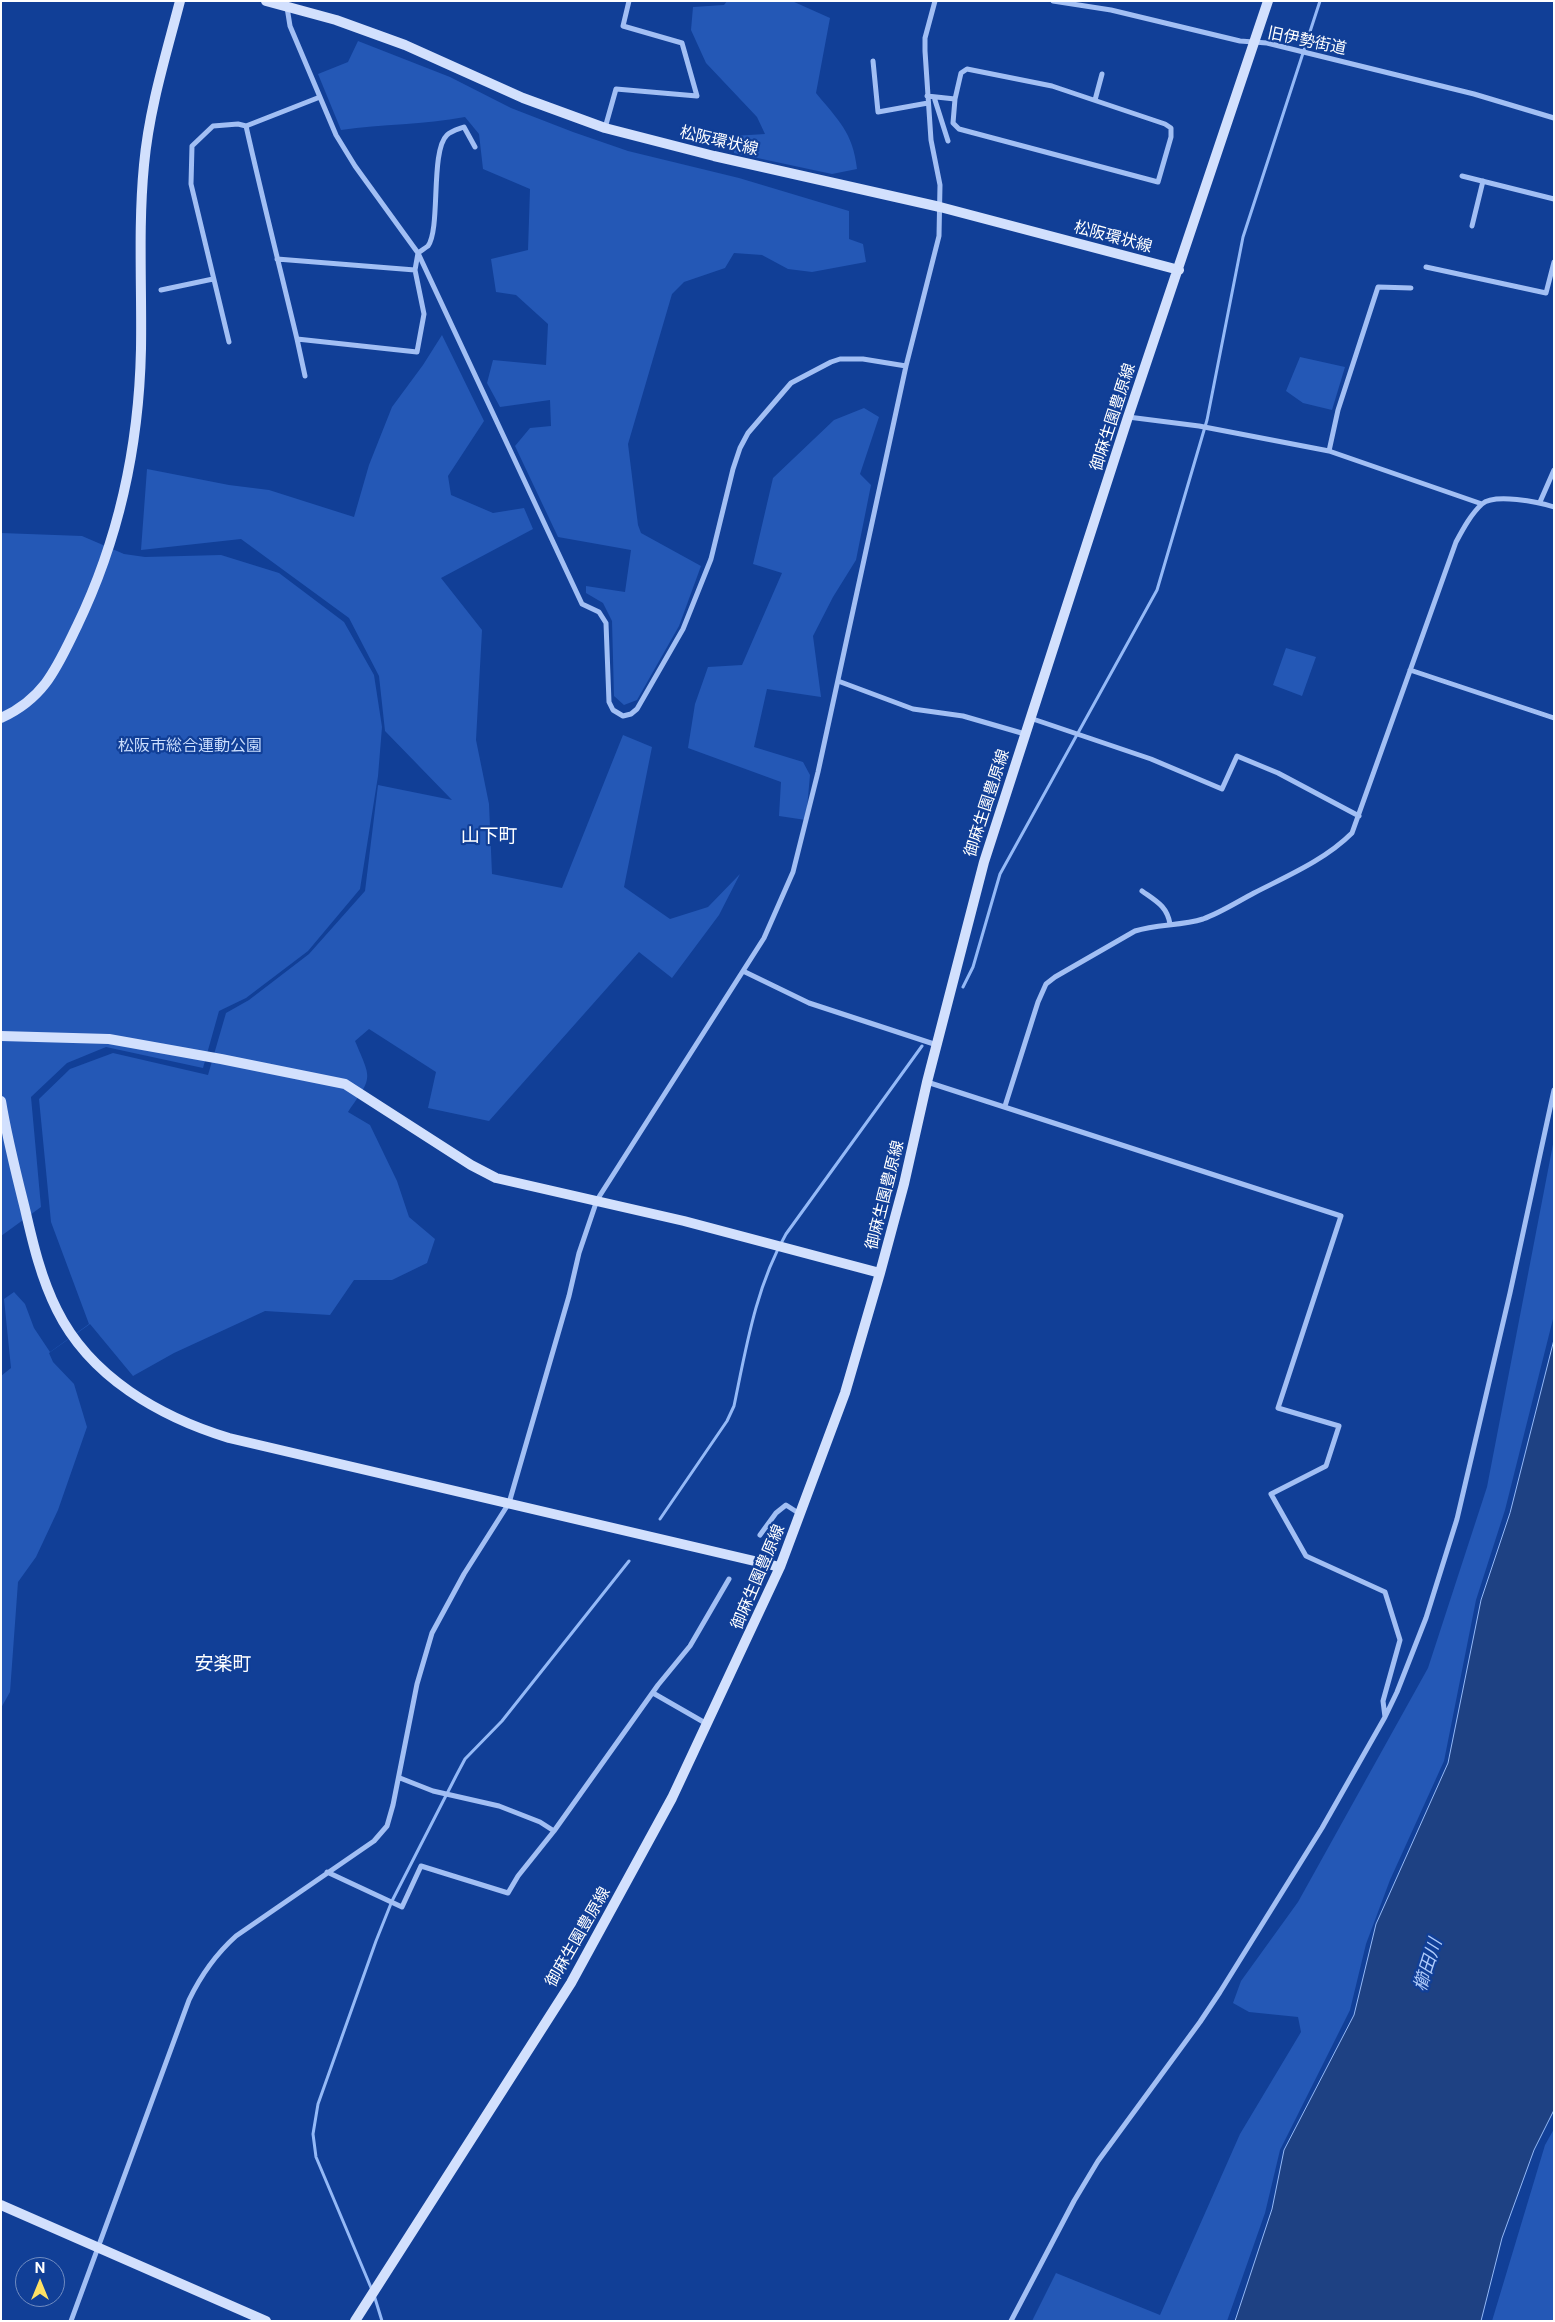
<!DOCTYPE html>
<meta charset="utf-8">
<style>
body{margin:0}
#map{position:relative;width:1555px;height:2322px;overflow:hidden;background:#113f97;font-family:"Public Sans",sans-serif}
canvas{display:block}
.frame{position:absolute;inset:0;border:2px solid #fff;pointer-events:none}
.north{position:absolute;left:15px;top:2257px;width:50px;height:50px;box-sizing:border-box;background:#113f97;border:1px solid #708cc1;border-radius:50%;rotate:0deg;font-size:14px;font-weight:700;line-height:20px;text-align:center;color:#fff}
.north::after{content:'';display:block;margin:auto;width:18px;height:22px;background:#ffe164;clip-path:polygon(50% 0,100% 100%,50% 72%,0 100%)}
</style>
<div id="map">
<canvas width="1555" height="2322"></canvas>
<div class="frame"></div>
<div class="north">N</div>
</div>
<script>
const context = document.querySelector('canvas').getContext('2d');
context.lineJoin = 'round';
function fill(path, color) { context.fillStyle = color; context.fill(path, 'evenodd'); }
function stroke(path, color, width, dash) { context.strokeStyle = color; context.lineWidth = width; context.lineCap = dash ? 'butt' : 'round'; context.setLineDash(dash || []); context.stroke(path); }
function write(font, color, halo, rows, align = 'center') {
  context.font = font + ' "Public Sans","Noto Sans JP",sans-serif'; context.lineWidth = 4.5; context.setLineDash([]); context.textBaseline = 'middle'; context.strokeStyle = halo; context.fillStyle = color; for (const [text, x, y, turn = 0] of rows) {
    context.save(); context.translate(x, y); context.rotate((+turn || 0) * Math.PI / 180); context.textAlign = isNaN(turn) ? turn : align; if (halo) context.strokeText(text, 0, 0); context.fillText(text, 0, 0); context.restore();
  }
}
const green = new Path2D(`
 M727 1H792L830 18 816 93C838 120 853 132 857 169L832 174 734 153 733 136 765 134 757 117 706 63 691 30 693 7 724 5Z
 M358 41 450 77 511 108 573 132 628 151 739 178 849 211V239L863 244 866 262 812 272 788 269 762 255 734 253 725 268 684 282 672 294 628 444 638 525 641 533 701 566 679 626 637 700 624 705 614 696 612 621 603 603 586 593V586L625 592 631 550 558 537 515 446 530 428 551 426 550 400 500 407 487 383 493 360 546 365 548 324 516 295 496 292 491 259 528 250 530 189 483 169 479 134 465 117C424 125 382 124 341 130L318 74 348 62Z
 M442 335 484 421 448 476 451 495 493 513 524 508 533 529 441 578 482 630 476 740 489 804 492 874 562 888 623 735 652 747 624 887 670 919 708 907 740 874 719 915 672 978 639 952 489 1121 428 1108 436 1072 369 1029 355 1041C372 1081 373 1076 348 1112L370 1125 397 1181 409 1217 435 1239 427 1263 392 1280H354L330 1315 265 1311 174 1353 133 1376 90 1324 49 1353 53 1362 74 1384 87 1427 58 1510 36 1557 18 1582 10 1692 1 1708V1376L11 1368 4 1299 14 1292 25 1304 34 1328 50 1352 89 1324 51 1222 39 1099 70 1069 113 1053 208 1075 226 1013 249 1000 309 954 365 891 378 785 452 800 385 731 379 676 349 618 241 539 141 550 147 469 229 485 269 490 354 517 369 465 392 407 423 365Z
 M1300 357 1345 367 1332 410 1303 403 1286 391Z
 M864 408 879 417 860 474 871 485 856 560 833 597 813 636 821 697 767 689 754 747 803 762 810 775 806 820 779 816 781 782 688 748 695 704 708 667 742 665 782 573 753 564 773 478 834 420Z
 M1 533 82 536 124 554 145 557 221 555 279 573 344 622 374 675 382 727 378 776 360 889 308 951 246 998 219 1011 203 1068 106 1047 67 1063 31 1097 41 1207 1 1236Z
 M1286 648 1316 657 1302 696 1273 685Z
 M1554 1139V1315L1505 1510 1476 1600 1444 1761 1390 1880 1366 1944 1350 2010 1280 2150 1265 2213 1227 2321H1032L1056 2273 1160 2315 1240 2134 1301 2032 1298 2017 1249 2012 1233 2003 1241 1981 1298 1902 1428 1668 1487 1487Z
 M1554 2129V2321H1492L1545 2145Z`);
const water = new Path2D(`
 M1554 1340V2110L1534 2150 1502 2238 1481 2321H1235L1272 2209 1284 2150 1354 2015 1376 1924 1448 1763 1481 1600 1510 1513Z`);
const stream = new Path2D(`
 M963 987 973 967 1000 874 1157 590 1207 420 1243 237 1320 1
 M660 1519 727 1421 734 1406C746 1348 756 1286 786 1234L922 1046
 M372 2290 316 2157 313 2134 318 2104 376 1941 392 1901 456 1776 465 1759 502 1721 629 1561
 M374 2295 382 2321`);
const street = new Path2D(`
 M286 1 290 26 336 135 355 166 418 253 582 604 599 612 606 623 609 702 613 710 623 716 631 714 637 709 683 629 711 559 733 469 740 448 748 433 791 383 831 362 840 359H863L906 366
 M1053 1 1111 10 1240 41 1267 43 1474 94 1554 118
 M873 61 878 112 928 103
 M927 96 955 99 961 73 967 69 1052 86 1165 124 1171 128V137L1158 182 959 129 953 123 955 99
 M934 97 948 141
 M1095 100 1102 74
 M605 128 616 89 697 96 682 43 623 26 629 1
 M1462 176 1554 199
 M1472 226 1483 181
 M277 259 415 270 424 314 417 352 297 339C280 268 262 197 246 126L320 97
 M1426 267 1546 293 1554 262
 M415 270 418 253C421 251 425 248 428 246 441 228 430 151 447 135 451 131 459 129 464 127L475 147
 M161 290 213 279
 M297 339 305 376
 M229 342 191 184 192 146 213 126 238 124 246 126
 M1128 417 1199 426 1329 451 1482 504
 M1329 451 1338 410 1378 287 1411 288
 M1540 502 1554 470
 M1410 670 1554 718
 M838 681 913 709 963 716 1025 734
 M1030 718 1151 759 1222 789 1237 756 1278 773 1359 816
 M1142 891C1156 901 1167 906 1170 924
 M743 971 809 1003 937 1045
 M927 1082 1341 1216 1278 1408 1339 1426 1326 1466 1271 1494 1306 1556 1385 1592 1400 1640 1383 1701 1385 1717
 M1005 1106 1038 1002 1046 984 1055 977 1135 931C1157 924 1181 926 1203 919 1220 913 1237 902 1254 893 1287 876 1325 860 1352 833L1456 542C1463 529 1471 514 1482 504 1494 493 1539 502 1554 507
 M760 1535 776 1513 786 1505 800 1514
 M653 1693 707 1724
 M400 1778 433 1791 499 1806 540 1822 554 1831
 M327 1872 402 1907 421 1866 508 1893 518 1876 554 1831 658 1685 690 1646 729 1579
 M71 2321 189 2000C201 1975 216 1954 236 1936L374 1841 387 1826 393 1805 417 1684 432 1633 464 1574 509 1503 569 1296 579 1253 597 1200 764 938 793 872 818 772 906 366 939 236 940 185 931 140 925 51V38L935 1
 M1011 2321 1074 2201 1098 2161 1200 2022 1220 1992 1322 1828 1385 1717 1397 1692 1426 1618 1457 1519 1510 1293 1554 1090`);
const secondary = new Path2D(`
 M266 1 336 20 405 45 523 98 605 128 714 156 940 207 1179 270
 M1 718C45 698 57 667 77 626 119 539 139 446 141 349 142 288 138 227 144 165 149 109 166 55 180 1
 M1 1036 109 1039 221 1059 345 1084 471 1165 496 1178 684 1221 880 1273
 M1 1101C7 1138 16 1173 25 1209 33 1244 41 1278 57 1310 90 1377 160 1417 229 1438L780 1567
 M1 2205 266 2321
 M355 2321 571 1983 672 1798 780 1567 845 1393 880 1273 904 1184 927 1082 984 862 1128 417 1268 1`);
const streetNames = [
 ["旧伊勢街道",1307,41,12],
 ["松阪環状線",719,141,13],
 ["松阪環状線",1113,237,15],
 ["御麻生園豊原線",1113,417,-72],
 ["御麻生園豊原線",987,803,-72],
 ["御麻生園豊原線",885,1195,-76],
 ["御麻生園豊原線",758,1577,-67],
 ["御麻生園豊原線",578,1937,-60]
];
const parkNames = [
 ["松阪市総合運動公園",190,746]
];
const waterNames = [
 ["櫛田川",1428,1965,-72]
];
const quarterNames = [
 ["山下町",489,836],
 ["安楽町",223,1664]
];
fill(green, '#2458b6');
fill(water, '#1e4183');
stroke(water, '#94b9f7', 1);
stroke(stream, '#94b9f7', 3);
stroke(street, '#a2bff4', 5);
stroke(secondary, '#d2e0fd', 10);
write('16px', '#fff', '#113f97', streetNames);
write('16px', '#caddfd', '#113f97', parkNames);
write('italic 18px', '#aecafa', '#113f97', waterNames);
write('19px', '#fff', '#113f97', quarterNames);
</script>
